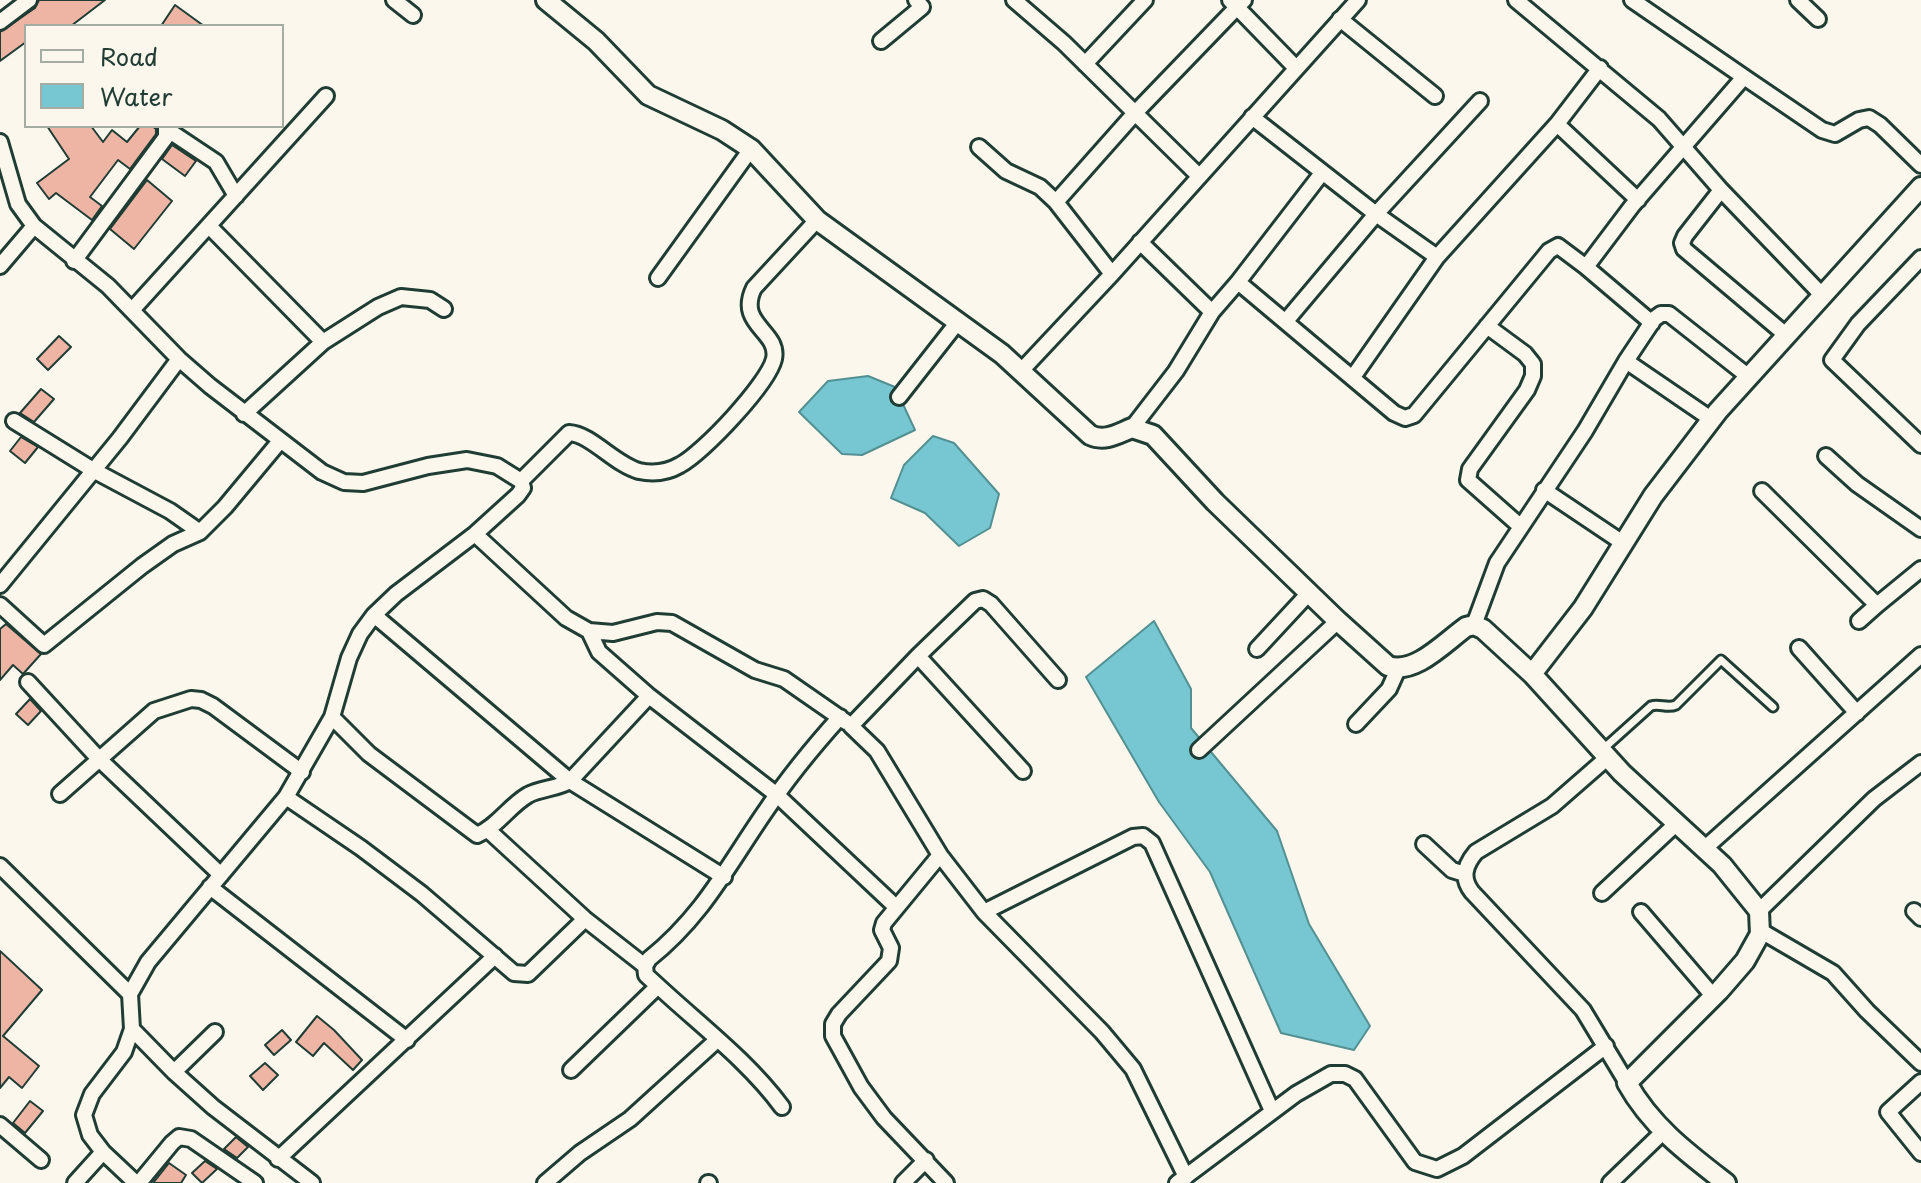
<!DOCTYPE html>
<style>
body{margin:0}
#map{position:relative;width:1921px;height:1183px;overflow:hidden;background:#fbf7ec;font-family:"Playpen Sans",sans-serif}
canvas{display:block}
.legend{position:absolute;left:24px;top:24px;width:260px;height:104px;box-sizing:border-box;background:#fbf7ec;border:2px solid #a3ada2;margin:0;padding:10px 14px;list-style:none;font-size:24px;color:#1f3d34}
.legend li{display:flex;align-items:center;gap:16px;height:40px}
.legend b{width:40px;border:2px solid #a3ada2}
</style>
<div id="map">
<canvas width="1921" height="1183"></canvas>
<ul class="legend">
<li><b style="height:10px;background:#fbf7ec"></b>Road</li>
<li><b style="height:22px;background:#76c7d1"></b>Water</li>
</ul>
</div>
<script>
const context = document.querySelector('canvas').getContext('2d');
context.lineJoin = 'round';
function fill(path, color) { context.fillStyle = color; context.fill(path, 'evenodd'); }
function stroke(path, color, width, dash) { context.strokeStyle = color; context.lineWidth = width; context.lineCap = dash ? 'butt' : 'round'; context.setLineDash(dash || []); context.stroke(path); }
const water = new Path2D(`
 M868 376 895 387 915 430 862 455 842 454 799 412 828 381Z
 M933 436 954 443 999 494 990 528 959 546 925 513 891 498 904 465Z
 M1154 621 1191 689V728L1277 831 1309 924 1370 1026 1354 1050 1281 1033 1210 872 1159 802 1086 677Z`);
const building = new Path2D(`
 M39 0H105L71 26H26V42L0 61V32L35 8Z
 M175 5 204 26H161Z
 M47 126H91L103 142 112 130 127 142 140 126H152L156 129V134L130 169 118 160 90 197 102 206 92 220 56 193 49 199 37 183 69 159Z
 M172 145 196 161 185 176 162 159Z
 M147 180 172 201 134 249 110 229Z
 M59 336 71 347 48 370 37 359Z
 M41 389 54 399 34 422 20 413Z
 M21 437 38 447 25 463 10 451Z
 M6 624 41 654 23 674 13 665 0 680V629Z
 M30 699 41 711 28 725 16 714Z
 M0 951 42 990 3 1036 39 1066 22 1088 9 1077 0 1088Z
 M317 1016 334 1030 362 1060 353 1070 324 1043 313 1056 296 1042Z
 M282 1030 291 1040 274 1055 265 1045Z
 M265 1063 278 1075 263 1090 250 1076Z
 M30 1101 43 1111 25 1133 13 1123Z
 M236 1137 248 1147 237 1158 224 1149Z
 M205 1161 217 1169 202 1183 192 1173Z
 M169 1163 186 1175 181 1183H153Z`);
const lane = new Path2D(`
 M1602 750 1651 706C1660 703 1667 709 1676 705L1721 660 1773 707`);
const street = new Path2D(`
 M394 0 413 15
 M1014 0 1064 43 1199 176
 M1230 0 1296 68
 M1516 0 1659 119 1721 190 1821 294
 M1632 0 1744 77
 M1798 0 1818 19
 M1340 19 1435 96
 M0 22 29 0
 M881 41 922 7 916 0
 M1085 64 1145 0
 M1252 117 1376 214 1437 257
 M1557 124 1600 68
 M168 130 216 162 236 196
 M0 142 18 204 34 226 108 286 179 359 210 386 322 472 344 482 363 483 428 466 467 460 497 466 521 481 523 488 518 495 475 534 396 594 374 615 360 634 349 658 332 717 286 797 148 962 130 994 132 1029 124 1052 92 1094 84 1115 90 1135 103 1152 136 1183
 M979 147 1006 171 1040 187 1056 202 1112 274
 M1721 190 1685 236 1682 243 1684 249 1786 335
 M1056 202 1135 113 1244 0
 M209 226 323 342
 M1140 242 1212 312
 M1921 258 1858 324 1832 360 1921 445
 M74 261 166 137V126
 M0 266 34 226
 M1586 267 1652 323
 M658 278 751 149
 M1238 282 1322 173
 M133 309 326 96
 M1286 321 1376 214 1480 101
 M1487 326 1525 354 1533 364V376L1527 390 1470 469 1468 480 1520 526
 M1626 361 1654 319 1661 314H1669L1749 377
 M1021 371 1112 274 1358 0
 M1353 377 1437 257 1557 124 1638 200
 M899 397 957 323
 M244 414 323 342 378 307 401 297 430 300 444 309
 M14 421 93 470 170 511 200 532
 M1132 428 1176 371 1212 312 1238 282 1394 413 1405 418 1414 415 1549 251 1558 246 1586 267 1632 206 1744 77 1822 130 1835 134 1859 120 1869 118 1880 125 1921 165
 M1826 456 1857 484 1921 529
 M521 481 569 433C591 434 614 464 639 471 653 474 668 472 680 465 703 453 768 384 774 359 780 331 736 325 754 288L817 220
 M1544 490 1623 543
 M1762 491 1877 605 1921 569
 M475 534 566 618 589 631 613 633 657 622 672 623 755 670 784 679 846 722
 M0 585 120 438 179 359
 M0 605 44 645 142 566 173 544 200 532 225 507 280 441
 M374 615 570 781 724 877
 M1859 621 1877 605
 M1474 625 1497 563 1585 431 1626 361 1711 419
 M589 631 599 652 649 696
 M1799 648 1857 713
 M1257 649 1309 593
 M918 656 975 601 983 599 991 604 1058 680
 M28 682 99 759 221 875
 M332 717 369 754 477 835C498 826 509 806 528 795 541 788 556 789 570 781L649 696 777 795 896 907
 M1356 724 1389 689 1398 669
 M1199 750 1338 621
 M1607 758 1552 806 1476 852C1465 865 1461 878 1472 892L1583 1010 1627 1083
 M60 794 154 711 191 699 201 700 213 706 302 772
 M286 797 361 848 422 894 514 973 528 974 585 919
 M488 830 585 919 645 966
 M1424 844 1452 870 1465 874
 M1704 849 1921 655
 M940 855 884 923 882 930 891 948 889 961 839 1014 833 1024V1036L861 1087 884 1118 946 1183
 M0 866 130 994
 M210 887 407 1040
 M1602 893 1677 823
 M1759 911 1874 799 1921 763
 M1914 911 1921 918
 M984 912 940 855 877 751 851 726 918 656 1023 771
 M1641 912 1714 997
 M1761 931 1833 973 1867 1011 1921 1063
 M658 986C700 1025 748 1061 782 1107
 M132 1029 174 1072
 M215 1032 174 1072 213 1107 312 1183
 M571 1070 658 986 646 975 645 966 649 959C704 915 728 865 767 809 789 776 814 746 840 717
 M1921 1082 1888 1112 1921 1153
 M0 1125 41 1160
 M278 1159 495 956
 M1186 1177 1133 1069 1102 1032 984 912 1133 837 1143 836 1152 843 1272 1111
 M75 1183 103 1152
 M139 1183 172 1143 179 1137 191 1139 255 1183
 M545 1183 580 1153 630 1119 717 1040
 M708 1183H709
 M903 1183 926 1160
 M1177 1183 1296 1094 1331 1074H1345L1355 1079 1415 1162 1437 1169 1463 1156 1606 1046
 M1610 1183 1663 1132`);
const secondary = new Path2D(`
 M546 0 596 41 648 95 722 130 751 149 817 220 1002 354 1090 435C1105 442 1117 434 1132 428L1153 435 1215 502 1338 621 1388 666C1415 675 1445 642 1466 627L1474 625 1483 629 1532 674 1622 773 1722 865 1759 911 1760 934 1745 961 1719 991 1627 1083C1651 1126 1687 1153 1726 1183
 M1532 674 1583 608 1653 496 1718 411 1921 187`);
fill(water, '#76c7d1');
stroke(water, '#539092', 2);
fill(building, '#eeb5a5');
stroke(building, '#1f3d34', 2);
stroke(lane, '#1f3d34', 13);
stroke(street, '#1f3d34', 20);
stroke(secondary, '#1f3d34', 24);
stroke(lane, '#fbf7ec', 7);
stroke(street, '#fbf7ec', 14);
stroke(secondary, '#fbf7ec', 18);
</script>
